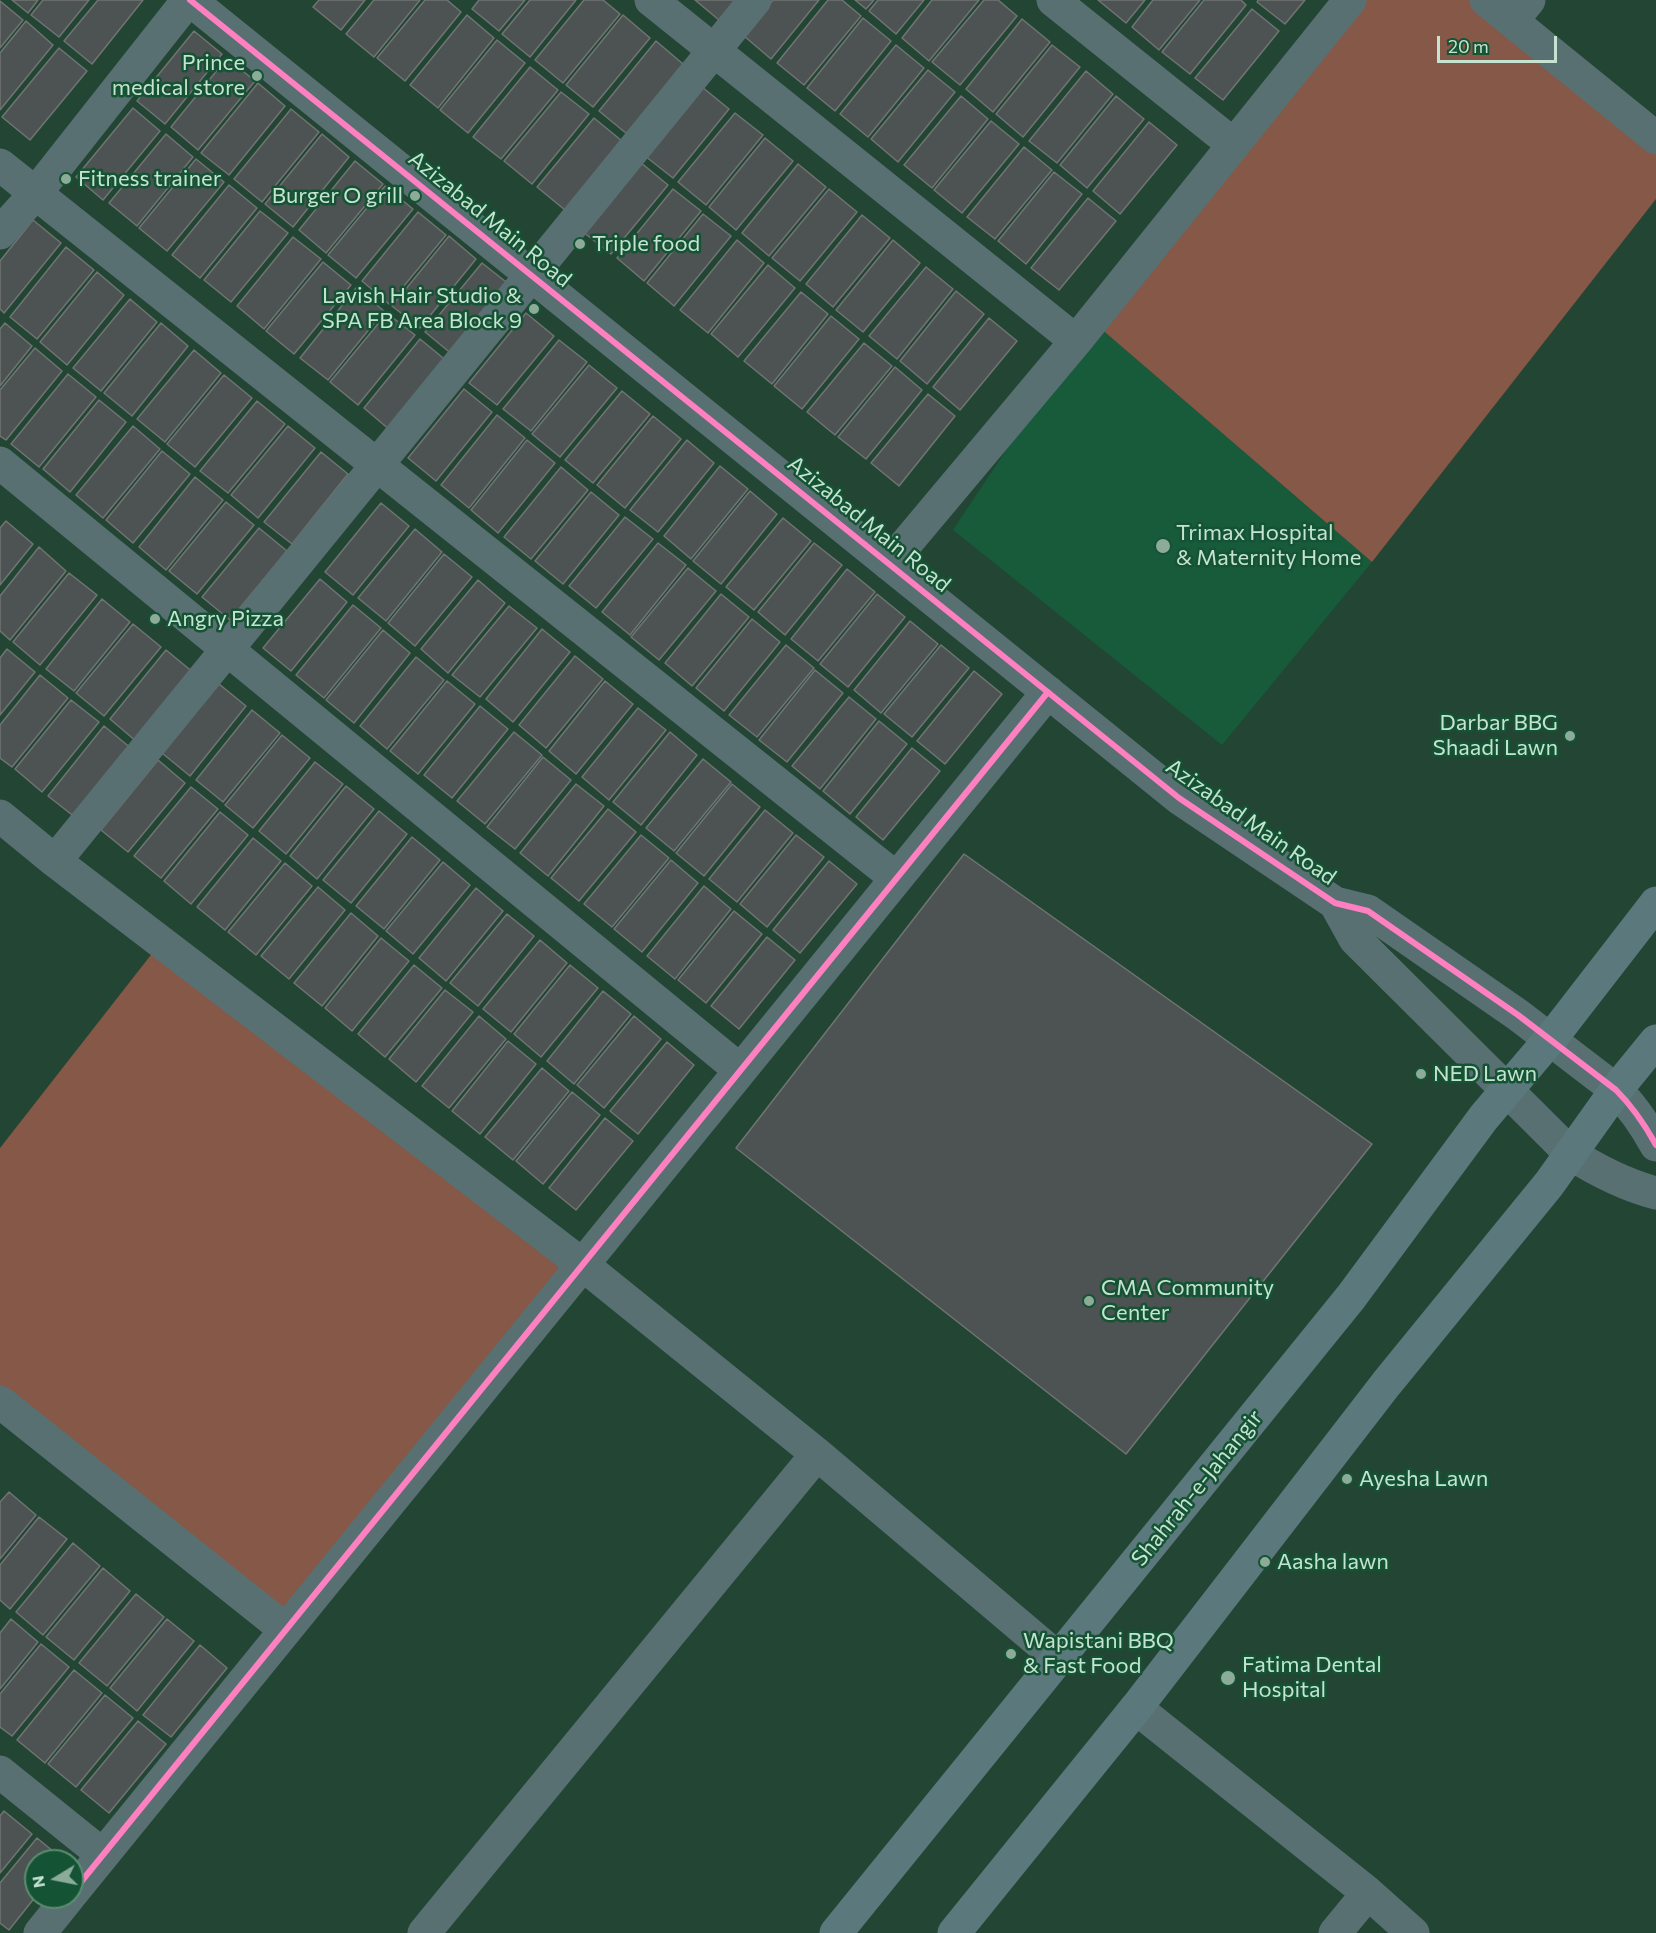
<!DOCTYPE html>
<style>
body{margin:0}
#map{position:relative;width:1656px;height:1933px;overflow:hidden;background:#224534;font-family:Commissioner,sans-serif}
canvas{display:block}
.north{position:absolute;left:24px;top:1849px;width:60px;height:60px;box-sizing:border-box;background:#145334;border:2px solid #5b8d72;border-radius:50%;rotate:260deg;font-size:16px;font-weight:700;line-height:24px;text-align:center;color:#c5e3d0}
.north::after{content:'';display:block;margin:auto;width:21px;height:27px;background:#8cac99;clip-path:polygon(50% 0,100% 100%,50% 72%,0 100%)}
.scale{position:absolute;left:1437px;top:36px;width:120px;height:27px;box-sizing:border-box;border:3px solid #c5e3d0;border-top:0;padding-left:8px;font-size:18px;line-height:21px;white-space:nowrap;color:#c5e3d0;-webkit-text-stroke:4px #145334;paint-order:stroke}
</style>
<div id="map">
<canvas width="1656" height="1933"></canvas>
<div class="north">N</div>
<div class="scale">20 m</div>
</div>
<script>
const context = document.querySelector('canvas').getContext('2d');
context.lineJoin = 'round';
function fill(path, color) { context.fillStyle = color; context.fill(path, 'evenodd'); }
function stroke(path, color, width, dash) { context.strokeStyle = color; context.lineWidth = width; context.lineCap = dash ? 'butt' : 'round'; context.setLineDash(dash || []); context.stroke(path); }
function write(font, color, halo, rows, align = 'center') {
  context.font = font + ' Commissioner,sans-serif'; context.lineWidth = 5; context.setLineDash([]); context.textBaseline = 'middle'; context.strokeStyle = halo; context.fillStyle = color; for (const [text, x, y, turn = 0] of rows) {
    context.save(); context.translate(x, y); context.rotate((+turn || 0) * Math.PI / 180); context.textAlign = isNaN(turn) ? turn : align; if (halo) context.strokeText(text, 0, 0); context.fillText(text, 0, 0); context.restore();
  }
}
const built = new Path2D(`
 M1092 321 1372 562 1222 745 953 530Z`);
const green = new Path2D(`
 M1350 0H1486L1656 138V199L1372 562 1092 321Z
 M161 942 583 1265 286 1630 0 1402V1148Z`);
const building = new Path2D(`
 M12 0H38L28 13Z
 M43 0H89L59 37 31 15Z
 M98 0H143L92 64 64 41Z
 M319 0H365L341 30 313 7Z
 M374 0H420L374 57 346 34Z
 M425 0H447L461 12 405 81 377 58Z
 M479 0H525L499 31 472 9Z
 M530 0H576L530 57 502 34Z
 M584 0H603L620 14 563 83 535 60Z
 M695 0H736L719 20Z
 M773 0H819L771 59 744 36Z
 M828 0H842L861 16 804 85 777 63Z
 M855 0H874L866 9Z
 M878 0H924L896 34 869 11Z
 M932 0H979L929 61 902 38Z
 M984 0H998L1017 16 960 85 932 62Z
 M1098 0H1145L1126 23Z
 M1153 0H1200L1159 50 1132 27Z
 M1204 0H1241L1246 5 1190 74 1162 52Z
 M1258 0H1305L1285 24 1257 2Z
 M0 1 23 20 0 48Z
 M1252 9 1279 31 1223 100 1195 78Z
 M467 15 494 38 438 108 410 85Z
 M623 15 650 38 593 107 566 85Z
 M863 18 891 41 835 111 807 88Z
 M1022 19 1050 42 993 112 966 89Z
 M26 21 53 45 0 110V53Z
 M194 31 222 54 165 124 137 101Z
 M497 40 525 63 468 133 440 110Z
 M656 41 683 64 627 134 599 111Z
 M896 45 924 68 868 137 840 114Z
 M1052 45 1080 67 1023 137 996 114Z
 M59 48 87 71 30 140 2 117Z
 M227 58 255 81 198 150 171 127Z
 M530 67 558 90 501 159 473 137Z
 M928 70 955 92 898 162 871 139Z
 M1086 71 1113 94 1057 163 1029 141Z
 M258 83 285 106 229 175 201 153Z
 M702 87 729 109 673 178 645 156Z
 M561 92 589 114 532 184 504 161Z
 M961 96 988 119 932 188 904 165Z
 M1116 96 1144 119 1087 188 1060 165Z
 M133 108 160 131 103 200 76 177Z
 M291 109 319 132 262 202 234 179Z
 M735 113 763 135 706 205 678 182Z
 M594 118 622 141 565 210 537 187Z
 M991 121 1019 144 962 213 934 190Z
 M1149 122 1177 145 1120 214 1093 191Z
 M166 134 193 157 137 226 109 203Z
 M322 134 349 157 293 227 265 204Z
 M765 138 793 161 736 230 709 207Z
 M1024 147 1052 170 995 239 967 217Z
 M196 159 224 182 167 251 139 228Z
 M355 161 383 184 326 253 299 230Z
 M640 162 668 185 611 254 583 232Z
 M798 164 826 187 769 256 742 233Z
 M1054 172 1082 194 1026 264 998 241Z
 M229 185 257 208 200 278 172 255Z
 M385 186 413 209 356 278 328 255Z
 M673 189 701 211 644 281 617 258Z
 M829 189 857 212 800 281 772 258Z
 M1088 198 1116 221 1059 290 1031 268Z
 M260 211 288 233 231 302 204 280Z
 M418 212 446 235 389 304 362 281Z
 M703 214 731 236 674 306 647 283Z
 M862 215 890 238 833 307 806 284Z
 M33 220 61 243 4 313 0 309V261Z
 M449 236 476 259 420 328 392 306Z
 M293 237 321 259 264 329 237 306Z
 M737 240 764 263 708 333 680 310Z
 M893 240 920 263 863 332 836 310Z
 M66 247 94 270 37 339 10 317Z
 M323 262 351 285 294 354 266 331Z
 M482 263 510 285 453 355 425 332Z
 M768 265 795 288 738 357 711 334Z
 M926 267 953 289 897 359 869 336Z
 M97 272 124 295 67 365 40 342Z
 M356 288 384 311 328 380 300 358Z
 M956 291 984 314 927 384 900 361Z
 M801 292 828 314 772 384 744 361Z
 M130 299 157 322 101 391 73 368Z
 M387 313 415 335 358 405 330 382Z
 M526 313 554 336 497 405 469 383Z
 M831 316 859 339 802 409 774 386Z
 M989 318 1017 341 960 410 933 387Z
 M5 323 32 346 0 386V329Z
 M161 323 188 346 132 416 104 393Z
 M420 339 448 362 391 431 364 408Z
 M559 340 587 362 531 431 503 409Z
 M864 343 892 366 835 435 807 412Z
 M35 348 62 371 6 440 0 436V390Z
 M194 350 221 373 165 442 137 419Z
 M589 365 617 388 560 457 532 434Z
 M895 367 922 390 866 459 838 437Z
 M68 374 96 397 39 467 11 444Z
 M224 375 252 398 195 467 167 444Z
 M464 389 492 412 436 481 408 458Z
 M622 391 650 414 593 483 565 460Z
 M928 394 955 416 899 486 871 463Z
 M99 400 126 422 70 492 43 469Z
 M257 401 285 424 228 493 200 471Z
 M497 415 525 438 469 508 441 485Z
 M653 416 681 439 625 508 597 485Z
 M133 426 160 449 103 518 76 495Z
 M288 426 315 448 258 518 231 495Z
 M527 440 555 463 498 533 471 510Z
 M687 440 714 463 658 532 630 510Z
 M162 451 190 474 133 543 106 520Z
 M321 452 348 474 292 544 264 522Z
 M720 466 748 489 691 559 664 536Z
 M561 467 588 490 531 559 504 537Z
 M195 477 223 500 166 570 139 547Z
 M750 491 777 514 721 584 693 561Z
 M591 492 619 515 563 584 535 561Z
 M226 502 254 525 197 594 169 571Z
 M381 503 409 526 353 595 325 572Z
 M625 517 653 539 596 608 569 586Z
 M783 518 811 541 754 610 726 587Z
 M6 521 33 544 0 585V528Z
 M259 528 287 551 230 620 202 597Z
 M415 529 442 552 386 621 358 598Z
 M658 543 686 565 630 635 602 612Z
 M814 543 842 565 785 635 758 612Z
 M39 547 66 571 10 640 0 631V596Z
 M444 554 472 577 415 646 388 623Z
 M688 568 716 591 659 660 631 637Z
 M847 569 875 592 818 661 791 639Z
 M69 573 97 595 40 665 13 642Z
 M320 579 347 602 291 671 263 648Z
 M478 580 505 603 448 673 421 649Z
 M721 594 749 617 692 686 665 663Z
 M877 594 905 617 848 687 820 664Z
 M102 599 130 622 74 691 46 669Z
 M353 605 381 628 324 698 296 675Z
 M509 606 537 628 480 697 452 675Z
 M752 619 780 642 724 711 696 688Z
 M910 621 938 644 881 713 854 690Z
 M133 624 161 647 104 716 76 693Z
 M542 629 570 652 513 722 486 699Z
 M383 630 410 653 354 723 326 700Z
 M786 645 814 668 757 737 729 715Z
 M941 645 969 668 912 737 884 714Z
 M7 649 35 672 0 715V658Z
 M166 650 194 673 137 742 110 719Z
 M575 656 603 679 546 748 519 725Z
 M416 657 444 680 387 749 360 726Z
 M815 670 843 693 787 762 759 740Z
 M974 671 1002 694 945 764 917 741Z
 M40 675 68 698 12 767 0 758V725Z
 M447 681 475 704 418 774 390 751Z
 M605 681 633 704 576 774 549 751Z
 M219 684 246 706 190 776 162 753Z
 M849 697 876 719 820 789 792 766Z
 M71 700 99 722 42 792 15 769Z
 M480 706 508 729 452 798 424 775Z
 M638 708 666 730 609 800 582 777Z
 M252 710 280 733 223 802 196 780Z
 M879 721 907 744 850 814 823 791Z
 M104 726 132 749 76 818 48 796Z
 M514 732 542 755 485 824 457 801Z
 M670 732 697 755 641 825 613 802Z
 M282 735 310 758 253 828 225 805Z
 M912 748 940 771 883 840 856 817Z
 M543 757 571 780 515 849 487 827Z
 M703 759 731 782 674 851 646 828Z
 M158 760 185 783 128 852 101 830Z
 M315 762 343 784 286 854 259 831Z
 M576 784 604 806 548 876 520 853Z
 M732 784 760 807 704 876 676 853Z
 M346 786 374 809 317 879 290 856Z
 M191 787 218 809 161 878 134 856Z
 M608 809 636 832 579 901 551 878Z
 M765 810 793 833 737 902 709 879Z
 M379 811 407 834 351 903 323 880Z
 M220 812 248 835 191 904 164 881Z
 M641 835 669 858 612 927 584 904Z
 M796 835 824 857 767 927 740 904Z
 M412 837 440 860 384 929 356 906Z
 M253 838 281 861 225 930 197 907Z
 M964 854 1372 1144 1126 1454 736 1148Z
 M671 860 698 883 642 952 614 929Z
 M829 861 857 884 800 953 773 930Z
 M443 862 470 885 413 954 386 931Z
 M285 863 312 886 256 955 228 932Z
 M704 886 731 909 675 979 647 956Z
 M318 887 345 910 289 979 261 956Z
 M476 888 503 911 446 981 419 958Z
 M734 911 762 934 706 1003 678 980Z
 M351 913 378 936 322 1006 294 983Z
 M507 914 534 936 478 1006 450 983Z
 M767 937 795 960 739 1029 711 1006Z
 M381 938 409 961 352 1031 325 1008Z
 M540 940 567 963 511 1032 483 1009Z
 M414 965 442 988 385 1057 358 1034Z
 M570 965 598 988 541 1057 514 1034Z
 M445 990 473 1012 416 1082 389 1059Z
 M603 991 631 1014 574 1084 547 1061Z
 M479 1016 506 1039 449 1108 422 1086Z
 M634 1016 661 1039 604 1108 577 1085Z
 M508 1041 536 1064 480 1134 452 1111Z
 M667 1042 694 1065 638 1134 610 1111Z
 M542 1068 569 1091 513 1160 485 1137Z
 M572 1092 600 1115 543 1184 516 1161Z
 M605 1118 633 1141 576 1210 549 1188Z
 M9 1492 36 1515 0 1559V1502Z
 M39 1517 67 1539 10 1609 0 1600V1565Z
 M73 1543 100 1566 43 1635 16 1612Z
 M103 1568 130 1591 74 1660 46 1637Z
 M136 1594 164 1617 107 1686 79 1663Z
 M11 1619 38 1642 0 1689V1633Z
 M167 1619 194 1641 137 1711 110 1688Z
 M41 1644 69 1667 12 1736 0 1727V1694Z
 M200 1645 227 1668 171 1737 143 1715Z
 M74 1670 102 1693 45 1763 17 1740Z
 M105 1695 133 1718 76 1787 48 1764Z
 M138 1721 166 1744 109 1813 81 1790Z
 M4 1811 32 1834 0 1873V1816Z
 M37 1838 65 1861H36V1896L9 1930 0 1923V1883Z`);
const minor = new Path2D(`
 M651 0 1076 341
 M1053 0 1234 145
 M1486 0 1656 138
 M1512 21 1529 0
 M0 165 896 878
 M0 233 35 194 188 0
 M0 463 740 1070
 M889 564 1076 341 1350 0
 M0 816 55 861 583 1265 817 1454 1059 1659
 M55 861 755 0
 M0 1402 286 1630
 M1136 1708 1368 1893 1413 1933
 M0 1772 103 1855
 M72 1893 1048 692
 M40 1933 69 1897
 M424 1933 817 1454
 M1335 1933 1368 1893`);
const tertiary = new Path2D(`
 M190 0 1179 798 1335 903 1368 911 1518 1015 1616 1090C1632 1106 1645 1125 1656 1145
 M1335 903 1355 939 1571 1154C1598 1171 1625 1185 1656 1193`);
const secondary = new Path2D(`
 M836 1933 1351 1297 1484 1117 1557 1031 1656 903
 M954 1933 1136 1708 1386 1384 1549 1184 1616 1090 1656 1041`);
const cycleway = new Path2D(`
 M190 0 1179 798 1335 903 1368 911 1518 1015 1616 1090C1632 1106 1645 1125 1656 1145
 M72 1893 1048 692`);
const markers = [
 [257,76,6,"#8cac99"],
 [66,179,6,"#8cac99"],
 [415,196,6,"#8cac99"],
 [580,244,6,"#8cac99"],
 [534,309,6,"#8cac99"],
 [1163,546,8,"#8cac99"],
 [155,619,6,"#8cac99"],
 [1570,736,6,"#8cac99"],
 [1421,1074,6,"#8cac99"],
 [1089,1301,6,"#8cac99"],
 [1347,1479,6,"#8cac99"],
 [1265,1562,6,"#8cac99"],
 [1011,1654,6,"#8cac99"],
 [1228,1678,8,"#8cac99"]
];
const poiNames = [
 ["Prince",245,63,"right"],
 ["medical store",245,88,"right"],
 ["Fitness trainer",78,179],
 ["Burger O grill",403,196,"right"],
 ["Triple food",592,244],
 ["Lavish Hair Studio &",522,296,"right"],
 ["SPA FB Area Block 9",522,321,"right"],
 ["Trimax Hospital",1176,533],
 ["& Maternity Home",1176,558],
 ["Angry Pizza",167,619],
 ["Darbar BBG",1558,723,"right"],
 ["Shaadi Lawn",1558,748,"right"],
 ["NED Lawn",1433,1074],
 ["CMA Community",1101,1288],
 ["Center",1101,1313],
 ["Ayesha Lawn",1359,1479],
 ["Aasha lawn",1277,1562],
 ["Wapistani BBQ",1023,1641],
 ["& Fast Food",1023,1666],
 ["Fatima Dental",1242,1665],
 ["Hospital",1242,1690]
];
const streetNames = [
 ["Azizabad Main Road",490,219,39],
 ["Azizabad Main Road",869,524,39],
 ["Azizabad Main Road",1251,822,35],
 ["Shahrah-e-Jahangir",1197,1488,-51]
];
fill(built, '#175b3b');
fill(green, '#855847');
fill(building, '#4c5352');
stroke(building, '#707574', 1.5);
stroke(minor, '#597073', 33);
stroke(tertiary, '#597073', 33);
stroke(secondary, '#5b797c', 33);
stroke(cycleway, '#ff80c0', 6);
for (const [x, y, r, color] of markers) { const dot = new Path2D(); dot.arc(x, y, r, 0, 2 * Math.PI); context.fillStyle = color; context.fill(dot); stroke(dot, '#145334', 2); }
write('22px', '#c5e3d0', '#145334', poiNames, 'left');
write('22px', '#c5e3d0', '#145334', streetNames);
</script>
